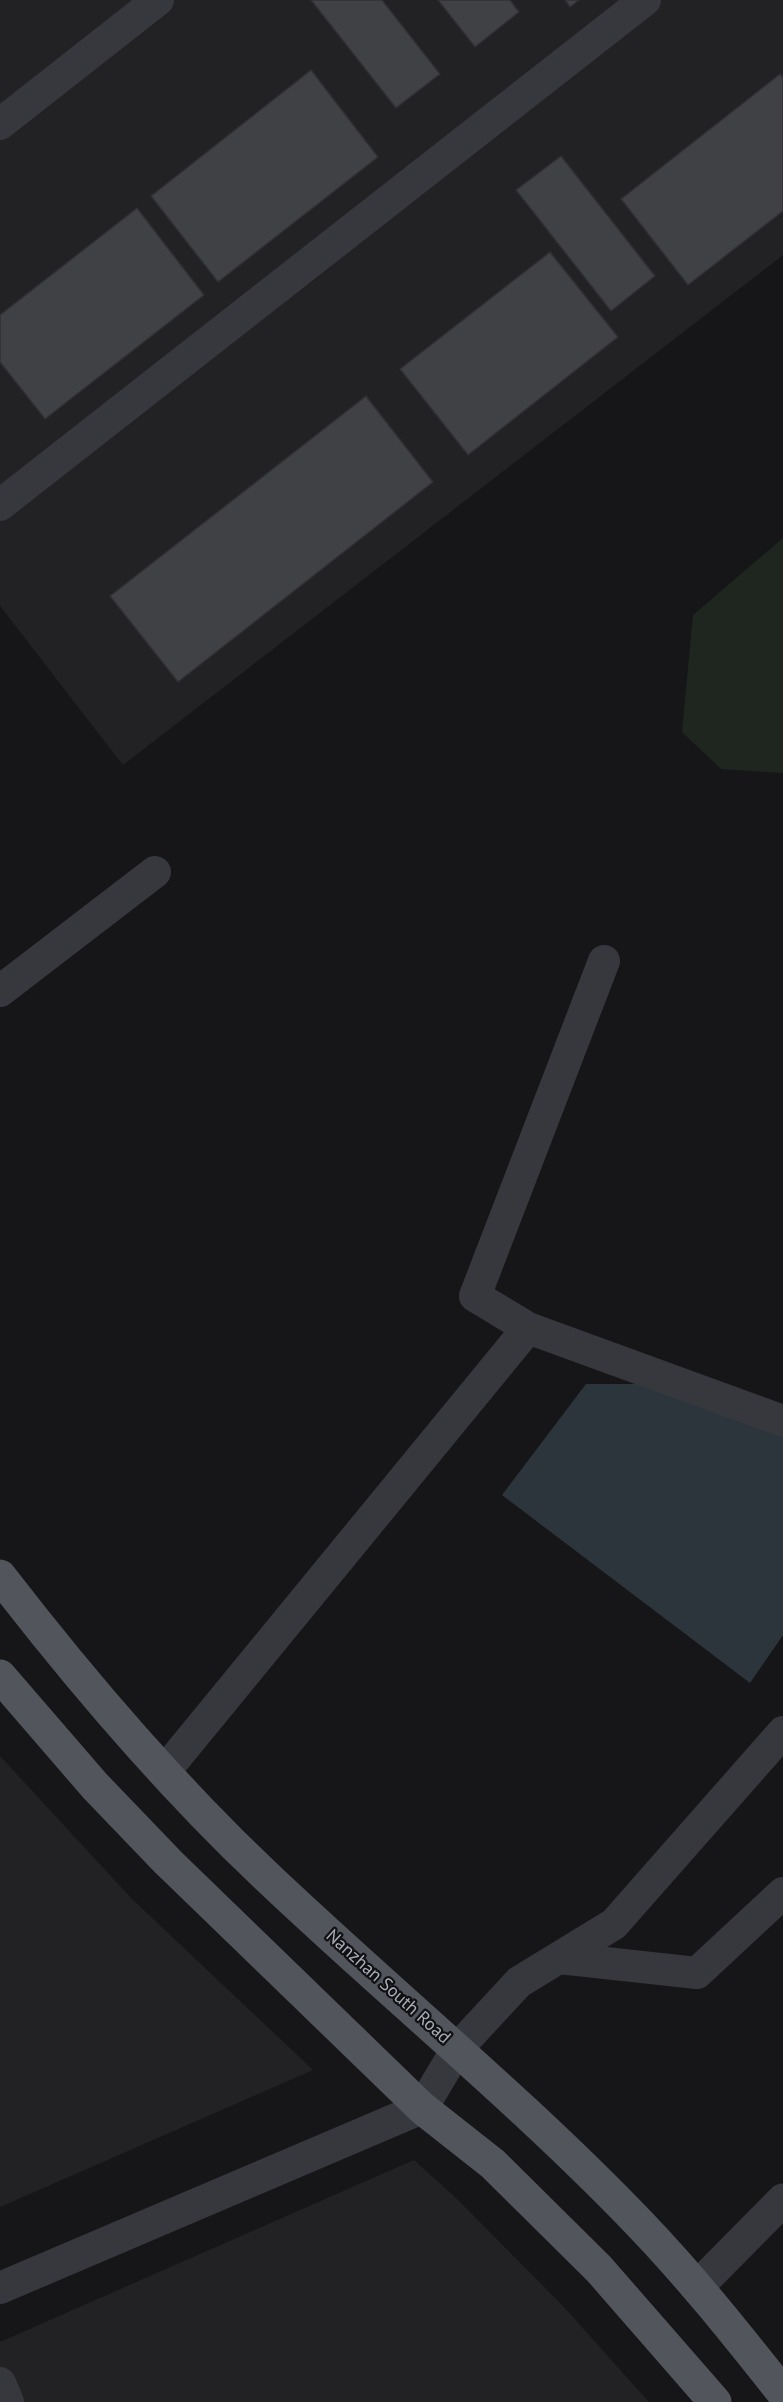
<!DOCTYPE html>
<style>
body{margin:0}
canvas{display:block;background:#161618}
</style>
<canvas width="783" height="2402"></canvas>
<script>
const context = document.querySelector('canvas').getContext('2d');
context.lineJoin = 'round';
function fill(path, color) { context.fillStyle = color; context.fill(path, 'evenodd'); }
function stroke(path, color, width, dash) { context.strokeStyle = color; context.lineWidth = width; context.lineCap = dash ? 'butt' : 'round'; context.setLineDash(dash || []); context.stroke(path); }
function write(font, color, halo, rows, align = 'center') {
  context.font = font + ' "PT Sans",sans-serif'; context.lineWidth = 4.5; context.setLineDash([]); context.textBaseline = 'middle'; context.strokeStyle = halo; context.fillStyle = color; for (const [text, x, y, turn = 0] of rows) {
    context.save(); context.translate(x, y); context.rotate((+turn || 0) * Math.PI / 180); context.textAlign = isNaN(turn) ? turn : align; if (halo) context.strokeText(text, 0, 0); context.fillText(text, 0, 0); context.restore();
  }
}
const built = new Path2D(`
 M0 0H783V255L123 765 0 606Z
 M0 1756 131 1898 313 2070 0 2207Z
 M414 2160 458 2200 562 2305 649 2402H0V2342Z`);
const green = new Path2D(`
 M783 538V773L721 769 682 732 693 615Z`);
const water = new Path2D(`
 M586 1384H660L783 1432V1635L750 1683 502 1495Z`);
const building = new Path2D(`
 M311 0H382L440 74 396 108Z
 M438 0H510L519 12 475 47Z
 M565 0H579L570 7Z
 M311 70 378 157 218 282 151 196Z
 M780 74 783 78V211L688 285 621 199Z
 M561 156 655 276 611 311 516 190Z
 M137 208 204 295 45 419 0 362V315Z
 M550 252 618 337 468 455 400 369Z
 M366 396 433 482 178 682 110 596Z`);
const minor = new Path2D(`
 M0 124 158 0
 M0 505 645 0
 M604 961 475 1296 528 1328 783 1421
 M0 991 155 872
 M164 1772 528 1328
 M559 1958 697 1973 783 1893
 M0 2288 422 2108 457 2049 519 1982 614 1924 783 1732
 M0 2383 8 2402`);
const tertiary = new Path2D(`
 M697 2287 783 2200`);
const primary = new Path2D(`
 M0 1576C81 1681 167 1782 264 1874 388 1992 521 2100 639 2223 691 2277 737 2335 783 2393
 M0 1676 95 1786 168 1862 422 2108 493 2164 599 2269 715 2402`);
const streetNames = [
 ["Nanzhan South Road",388,1987,42]
];
fill(built, '#222225');
fill(green, '#1e261f');
fill(water, '#2c353c');
fill(building, '#404145');
stroke(building, '#303034', 1.5);
stroke(minor, '#37383d', 32);
stroke(tertiary, '#37383d', 33);
stroke(primary, '#53555c', 33);
write('18px', '#a8adb8', '#111113', streetNames);
</script>
